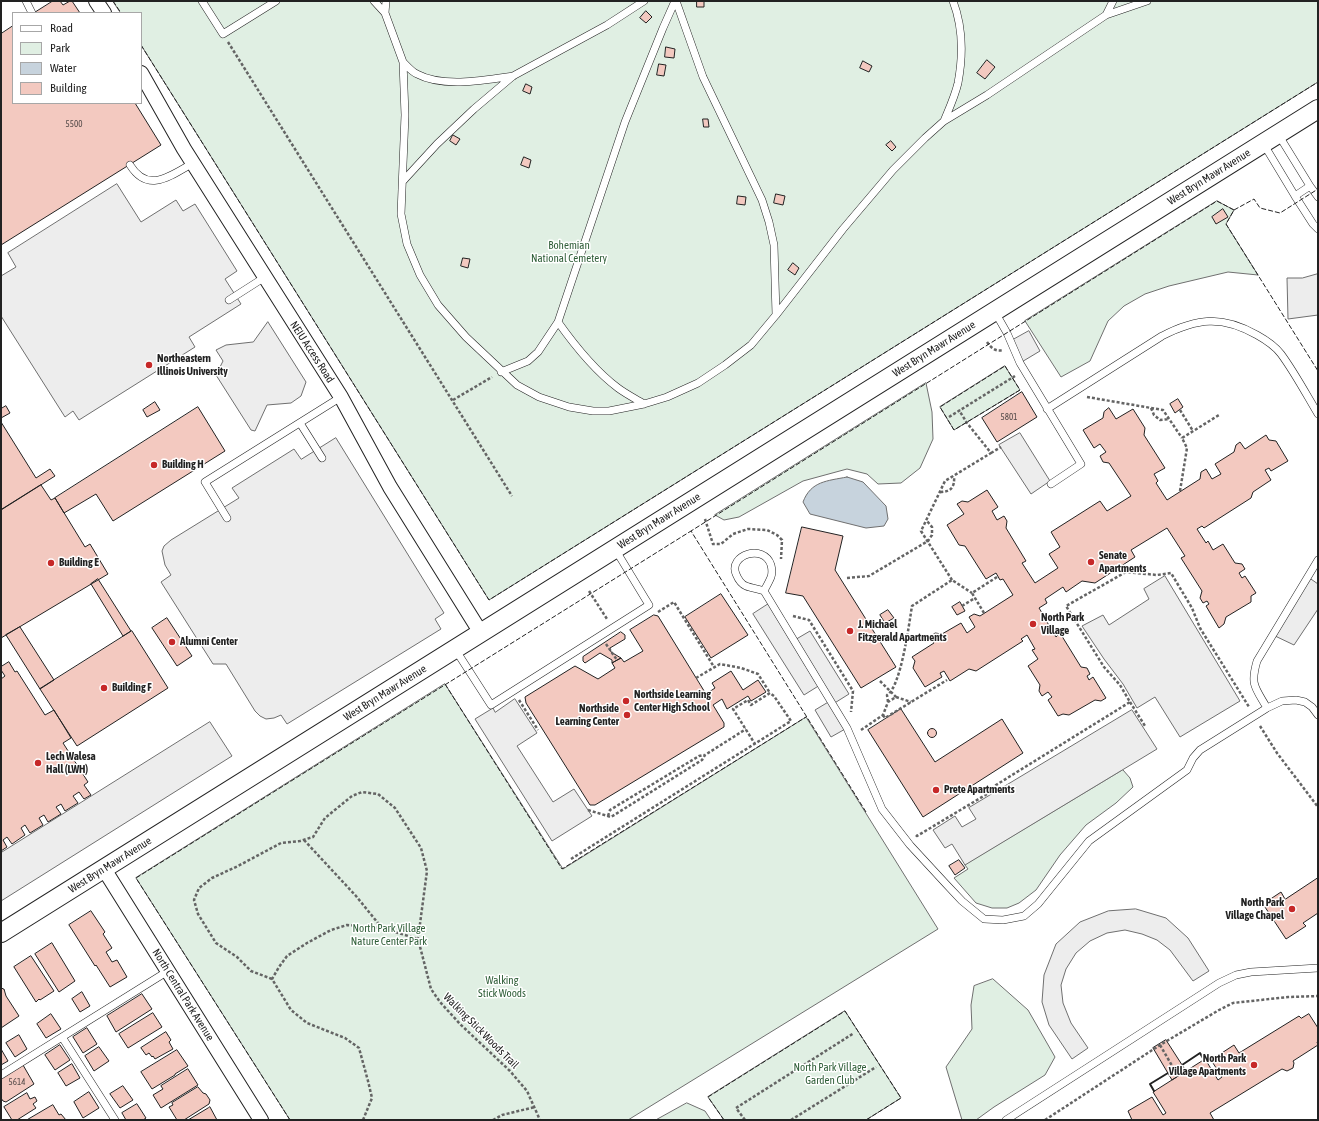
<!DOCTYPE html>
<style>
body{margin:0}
#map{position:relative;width:1319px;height:1121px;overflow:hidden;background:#fff;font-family:"Asap Condensed",sans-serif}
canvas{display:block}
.frame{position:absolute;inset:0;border:2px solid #222;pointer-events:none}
.legend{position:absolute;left:12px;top:12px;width:130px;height:92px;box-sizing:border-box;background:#fff;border:1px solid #a7a7a7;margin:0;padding:5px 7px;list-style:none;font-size:12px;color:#222}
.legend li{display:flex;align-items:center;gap:8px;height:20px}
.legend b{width:20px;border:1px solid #a7a7a7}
</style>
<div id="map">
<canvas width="1319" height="1121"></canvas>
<div class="frame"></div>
<ul class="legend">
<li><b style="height:5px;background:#fff"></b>Road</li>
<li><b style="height:11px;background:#e0efe3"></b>Park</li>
<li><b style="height:11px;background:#c7d3dd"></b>Water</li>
<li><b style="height:11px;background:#f3c9c0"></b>Building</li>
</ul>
</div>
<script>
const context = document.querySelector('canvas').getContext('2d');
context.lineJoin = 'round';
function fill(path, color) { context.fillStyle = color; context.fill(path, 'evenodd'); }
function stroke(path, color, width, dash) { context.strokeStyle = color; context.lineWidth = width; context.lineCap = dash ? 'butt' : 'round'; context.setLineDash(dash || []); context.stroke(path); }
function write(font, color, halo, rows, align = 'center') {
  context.font = font + ' "Asap Condensed",sans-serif'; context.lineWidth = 3; context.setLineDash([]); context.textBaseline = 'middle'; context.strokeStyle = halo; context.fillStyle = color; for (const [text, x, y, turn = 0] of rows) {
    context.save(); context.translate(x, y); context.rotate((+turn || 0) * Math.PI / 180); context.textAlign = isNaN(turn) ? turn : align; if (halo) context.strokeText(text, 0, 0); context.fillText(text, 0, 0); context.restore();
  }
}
const green = new Path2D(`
 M113 1H1318V82L489 600 141 45V13H121Z
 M1217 201 1234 210 1226 224 1258 275 1228 272 1169 286 1145 294 1124 306 1108 321 1090 361 1061 377 1025 321Z
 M1005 366 1020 390 954 430 940 407Z
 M926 383 932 412 933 439 920 468 901 483 878 484 867 474 847 469 803 481 739 517 724 520 715 515Z
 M445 684 563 869 806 717 938 929 628 1120H290L136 878Z
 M1123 770 1130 778 1133 787 1116 803 1086 825 1060 855 1036 890 1019 903 1007 908H992L976 903 954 878 968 869 965 865Z
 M993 979 1028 1010 1055 1057 1045 1075 994 1107 976 1120H962L946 1067 972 1029 971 1005 974 986Z
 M845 1011 901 1098 866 1120H724L708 1097Z
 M687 1103 705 1111 711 1120H656Z`);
const parking = new Path2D(`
 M117 184 141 222 176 200 183 211 195 204 237 271 225 279 241 304 189 337 195 347 79 420 73 411 65 417 1 316V276L16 267 8 253Z
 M1318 274V315L1288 319 1287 278H1302Z
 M268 322 306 382 301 396 291 403 267 405 255 431 251 430 216 375 223 361 216 350 226 345 253 342Z
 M1029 331 1040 351 1020 363 1011 341Z
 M1020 433 1050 481 1031 494 999 445Z
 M336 438 444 613 435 619 441 629 287 724 281 715 274 718 266 719 260 716 255 711 226 664H213L161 582 171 575 165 565 162 551 164 546 171 540 239 498 232 488 294 449 301 459Z
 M1165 576 1240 701 1180 737 1155 697 1137 708 1123 684 1104 659 1082 626 1103 615 1109 625 1149 599 1144 589Z
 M1308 577 1318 584V609L1294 645 1273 635Z
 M770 603 793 641 810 631 849 694 833 704 847 728 831 737 815 710 830 701 820 685 804 695 753 614Z
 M515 699 537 733 517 746 553 802 574 789 592 816 552 841 475 719 493 708 495 712Z
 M1132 710 1157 749 965 865 952 844 945 848 933 830 955 816 962 827 976 819 969 808Z
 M210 722 232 756 1 901V853Z
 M1136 909 1166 918 1188 938 1209 971 1193 981 1170 950 1157 940 1142 934 1125 930 1107 933 1090 941 1076 953 1066 969 1061 985 1063 1003 1071 1023 1088 1048 1072 1059 1049 1025 1042 1002 1044 975 1056 944 1080 922 1108 911Z`);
const water = new Path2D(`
 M847 477 863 482 886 506 888 519 884 526 866 528 810 514 803 502C811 481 827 481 847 477Z`);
const building = new Path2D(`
 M53 1H60L63 5 70 1H72L80 13H34Z
 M697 1H704V7H697Z
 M646 11 652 17 646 23 640 18Z
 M13 26V103H135L161 145 1 245V34Z
 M666 47 675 49 674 58 665 57Z
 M987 60 995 67 985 79 977 73Z
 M863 61 872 66 869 72 860 68Z
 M659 64 666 65 664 76 657 75Z
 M526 84 532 87 530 94 523 91Z
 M703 119H708L709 127H704Z
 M453 135 460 139 456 145 450 141Z
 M891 141 896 147 892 151 886 145Z
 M524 157 531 160 529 168 521 165Z
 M776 194 785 196 783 205 774 203Z
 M738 196 746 197 745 205 737 204Z
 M1223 209 1228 217 1216 224 1212 217Z
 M463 258 470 259 468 268 461 266Z
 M793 263 799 268 795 275 788 270Z
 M1022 392 1037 417 997 442 982 418Z
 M1178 399 1183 407 1175 413 1170 404Z
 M155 402 160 410 147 417 143 410Z
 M6 406 10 413 1 418V409Z
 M198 407 225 451 113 521 96 494 64 513 55 498Z
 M1109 408 1116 419 1133 409 1145 428 1144 435 1165 468 1154 474 1158 481 1156 483 1167 500 1200 479 1201 472 1206 469 1212 479 1221 474 1215 464 1234 452 1236 445 1240 442 1245 449 1266 435 1269 440 1276 441 1288 461 1271 471 1269 468 1265 470 1271 480 1253 492 1251 498 1204 528 1202 526 1197 529 1206 543 1208 541 1213 550 1223 544 1235 563 1242 564 1245 569 1239 573 1242 578 1245 576 1256 593 1251 596V602L1226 617 1224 624 1219 628 1206 606 1209 604 1207 601 1203 603 1200 598 1202 591 1181 558 1185 556 1167 528 1131 550 1135 557 1095 583 1082 581 1066 592 1063 587 1045 599 1047 603 1039 608 1044 616 1047 613 1052 619 1047 622 1056 637 1060 633 1081 667 1087 668 1090 674 1087 676 1089 680 1093 677 1106 698 1101 701 1095 700 1069 715 1063 714 1058 716 1048 700 1052 697 1048 692 1042 696 1039 691 1040 685 1028 666 1038 659 1032 650 1035 649 1027 635 1021 639 1023 641 976 671 969 669 950 681 944 671 940 673 942 677 925 687 913 668 915 661 912 657 934 643 930 637 935 633 942 634 961 623 967 633 975 627 969 617 974 614 980 616 1013 595 1003 579 1000 580 996 573 986 579 965 546 959 545 947 525 964 514 957 504 962 501 968 502 987 490 998 507 992 511 997 520 1004 516 1007 521 1006 528 1026 561 1022 563 1035 583 1058 568 1049 554 1060 547 1051 532 1100 501 1107 511 1131 496 1109 463 1103 462 1100 456 1106 452 1100 444 1094 448 1083 430 1103 418 1104 412Z
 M1 422 36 478 50 469 55 476 1 510Z
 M41 485 51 500 55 498 85 547 90 544 108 574 1 638V510Z
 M802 527 843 536 835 570 896 667 861 688 803 596 786 593Z
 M98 579 131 631 123 636 91 584Z
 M721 594 748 635 711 658 685 617Z
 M960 602 965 611 957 615 952 607Z
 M888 610 894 618 885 623 880 615Z
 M654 615 658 616 706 694 715 688 712 683 731 671 743 690 758 680 766 692 751 701 748 696 727 709 722 699 713 705 724 723V727L595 805H590L526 703 525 697 575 666 598 679 615 668 612 663 617 660 621 658 624 662 643 651 630 630Z
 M167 618 192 656 177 666 152 628Z
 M20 627 54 680 40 689 6 635Z
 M132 631 168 688 77 746 40 689Z
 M621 632 625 635V639L610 648 611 652 621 658 612 663V660L600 653 585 663 583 661V657Z
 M9 662 15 672 17 671 45 715 54 710 71 738 63 743 88 782 84 785 91 795 84 799 79 792 73 796 78 803 65 811 61 804 56 807 61 814 48 822 44 815 39 818 43 825 30 833 25 825 21 828 25 835 12 844 7 837 3 840 7 847 1 851V679L5 676 1 670V667Z
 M901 709 935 762 1002 719 1023 753 923 817 868 730Z
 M927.5 733a4.5 4.5 0 1 1 9 0a4.5 4.5 0 1 1-9 0Z
 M959 860 965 868 955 875 949 866Z
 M1318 878V913L1303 923 1306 926 1286 939 1263 904 1281 892 1285 899Z
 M91 911 105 932 103 934 112 948 106 952 112 962 117 960 127 977 110 987 96 965 95 966 69 925Z
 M52 943 75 981 59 992 35 954Z
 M31 956 54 991 40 1000 39 999 36 1002 14 967Z
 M1 987 3 989H4L6 996 19 1016 1 1028Z
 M82 992 90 1006 80 1012 72 999Z
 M142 994 152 1009 116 1032 107 1016Z
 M153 1013 162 1027 128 1048 119 1034Z
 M51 1014 61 1029 46 1038 37 1024Z
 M1309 1014 1318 1028V1041L1317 1042 1318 1045 1293 1061 1294 1063 1293 1068 1287 1071 1282 1069 1210 1113 1214 1120H1132L1128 1111 1152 1097 1163 1115 1166 1113 1153 1092 1205 1059 1218 1080 1222 1077 1211 1060 1234 1045 1239 1053 1299 1016 1301 1018Z
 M87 1028 97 1044 83 1053 73 1037Z
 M166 1032 171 1040 169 1042 173 1049 155 1059 153 1056 152 1057 149 1053 146 1055 141 1048Z
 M19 1035 27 1049 15 1057 6 1043Z
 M1166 1040 1186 1071 1172 1080 1153 1048Z
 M60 1045 70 1060 55 1070 45 1055Z
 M99 1047 109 1061 94 1071 85 1056Z
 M1 1049 8 1061 1 1065Z
 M177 1050 188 1066 175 1074V1075L152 1089 141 1072Z
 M72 1064 80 1078 66 1086 58 1073Z
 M23 1065 34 1084 6 1102 3 1101 1 1098V1079Z
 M188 1069 198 1085 161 1108 153 1095 163 1089 161 1086Z
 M123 1086 133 1100 120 1108 110 1094Z
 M198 1087 203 1093 206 1094 210 1100 209 1104 184 1120H177L169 1107 173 1105 172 1103Z
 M89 1092 99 1108 83 1118 74 1102Z
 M27 1093 30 1099 35 1097 37 1101 33 1104 36 1108 17 1120H12L4 1107Z
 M137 1104 146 1118 143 1120H126L122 1113Z
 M53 1105 59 1115 61 1114 66 1120H27Z
 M210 1107 217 1120H188L208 1108Z`);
const path = new Path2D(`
 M228 42 512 496
 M987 342C991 348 996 352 1003 350
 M1087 397 1163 410 1182 438
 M453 400 492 377
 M1151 408 1154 415 1160 420 1169 419
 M1180 410 1193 431
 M949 417 1015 376
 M991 453 1001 447
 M1180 491 1187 448 1182 438 1219 415
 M940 492C951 492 955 487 954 476
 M705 519 713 544H721L733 534 748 529 767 530 777 535 782 540 781 559
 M847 578 869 576 928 541 932 535V527L927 521
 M952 580 921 531 945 481 991 453 967 423 959 410
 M589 591 607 619
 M962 606 975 598
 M658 612 674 602 714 667
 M984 613 972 593 997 577
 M793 616 809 620 853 691 851 712
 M606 644 617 660
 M696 678 720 664 741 668 758 674 770 693
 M880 681 896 697
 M519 700 538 730
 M888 702 887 695C901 687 909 624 912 606L952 580 972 593
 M1130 702 1145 726
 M883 715 885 718 947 680
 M1260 726 1277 753 1318 807
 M861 730 883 715 888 702 896 697 911 702
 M588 810 611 817 702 760 705 755 746 729
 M608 816 610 810 699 756 704 755
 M916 835 917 836 987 794 996 785 1130 702 1120 685 1104 667 1066 606 1126 572 1157 575 1171 573 1192 608 1200 628 1249 707
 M304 840 356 896 382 928
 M571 859 791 721 774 696 770 693 751 705 748 700 733 709 755 744
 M272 979 251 971 237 957 216 943 198 914 194 900 199 888 212 878 238 866 281 843 300 841 313 837 325 818 352 796 362 792 378 794 395 808 421 848 427 871 418 939 431 989 440 1002 460 1024 510 1071 527 1091 540 1120
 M1160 1045 1178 1076
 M363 1120 372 1098 368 1081 359 1048 345 1038 307 1023 291 1010 272 979 279 967 287 956 307 943 331 930 347 925 382 928 418 939
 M493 1120 502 1115 535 1107
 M745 1120 736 1108 854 1033
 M791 1120 876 1067
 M1045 1120 1160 1045 1219 1010 1233 1003 1288 997 1318 996`);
const service = new Path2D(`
 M26 1 32 13
 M202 1 223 34 276 1
 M374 1 385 13 403 62 405 115 401 214 407 244 420 275 438 305 466 337 517 385 539 397 569 407 593 411H609L644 404 667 397 698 383 725 365 751 345 776 315 843 229 893 170 925 138 944 121 987 95 1106 15 1147 1
 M676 1 703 77 762 200 769 222 774 245 776 315
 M385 13 386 1
 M1106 15 1113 1
 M403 62C407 66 412 72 417 74 443 88 486 80 513 76
 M944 121C949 109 955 96 958 83 963 56 963 27 953 1
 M1263 143 1295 196 1310 186 1278 134
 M130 165C148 194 170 176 193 163
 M403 181 437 144 474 109 513 76 607 25 644 1
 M1310 186 1318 197
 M1295 196 1313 224 1318 229
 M229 300 265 277
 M995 312 1007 333 1020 363 1081 464 1051 484
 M558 322C575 346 594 370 618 388 626 394 636 399 644 404
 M501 372 528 361 538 352 558 322 625 122 663 28 675 1
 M1047 409 1162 336C1197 318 1222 315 1257 335 1266 340 1275 346 1281 354 1295 373 1306 394 1318 414
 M300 423 322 458
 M227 518 205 482 341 397
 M764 591C766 587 769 582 771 577 772 574 772 569 771 565 764 543 728 555 736 574 738 579 741 584 746 586 751 588 758 589 764 591L847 728 882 809 910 845 946 884 962 901 984 919 1003 920 1024 916 1038 904 1089 841 1187 770 1193 758 1200 750 1267 708 1282 701 1296 700 1305 702 1312 707 1318 715
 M455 649 491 705 649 605 615 549
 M1267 708C1255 687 1250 685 1257 661L1318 560
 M62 1037 115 1120
 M1 1075 168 971
 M1006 1120 1219 983 1236 975 1251 972 1318 968`);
const minor = new Path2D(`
 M96 1 104 13
 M141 73 184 149 341 397 390 487 481 633
 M104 869 261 1120`);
const tertiary = new Path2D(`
 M1 933 1318 109`);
const fence = new Path2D(`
 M113 1 121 13
 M141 45 489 600 1318 82
 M1234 210 1254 199 1260 208 1280 213 1318 189
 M1005 366 1020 390 954 430 940 407Z
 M445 684 562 869 806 717
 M866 812 691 531 1217 201 1234 210 1226 224 1318 371
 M290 1120 136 878 691 531
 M724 1120 708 1097 845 1011 901 1098 866 1120`);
const wall = new Path2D(`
 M1182 1065 1200 1053 1204 1060
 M1154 1091 1150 1084 1168 1073`);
const markers = [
 [149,365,4,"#c62828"],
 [154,465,4,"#c62828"],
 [1091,562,4,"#c62828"],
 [51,563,4,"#c62828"],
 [1033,624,4,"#c62828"],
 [850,631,4,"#c62828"],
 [172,642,4,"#c62828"],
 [104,688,4,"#c62828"],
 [626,701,4,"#c62828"],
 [627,715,4,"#c62828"],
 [38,763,4,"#c62828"],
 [936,790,4,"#c62828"],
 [1292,909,4,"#c62828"],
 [1254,1065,4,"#c62828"]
];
const numberNames = [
 ["5500",74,124],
 ["5801",1009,417],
 ["5614",17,1082]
];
const streetNames = [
 ["West Bryn Mawr Avenue",1209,177,-32],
 ["West Bryn Mawr Avenue",934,349,-32],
 ["NEIU Access Road",312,352,57],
 ["West Bryn Mawr Avenue",659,521,-32],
 ["West Bryn Mawr Avenue",385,693,-32],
 ["West Bryn Mawr Avenue",110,865,-32],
 ["North Central Park Avenue",183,995,58],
 ["Walking Stick Woods Trail",481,1031,45]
];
const parkNames = [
 ["Bohemian",569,246],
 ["National Cemetery",569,259],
 ["North Park Village",389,929],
 ["Nature Center Park",389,942],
 ["Walking",502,981],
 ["Stick Woods",502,994],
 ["North Park Village",830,1068],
 ["Garden Club",830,1081]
];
const poiNames = [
 ["Northeastern",157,359],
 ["Illinois University",157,372],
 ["Building H",162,465],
 ["Senate",1099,556],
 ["Apartments",1099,569],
 ["Building E",59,563],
 ["North Park",1041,618],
 ["Village",1041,631],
 ["J. Michael",858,625],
 ["Fitzgerald Apartments",858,638],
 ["Alumni Center",180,642],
 ["Building F",112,688],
 ["Northside Learning",634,695],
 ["Center High School",634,708],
 ["Northside",619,709,"right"],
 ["Learning Center",619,722,"right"],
 ["Lech Walesa",46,757],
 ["Hall (LWH)",46,770],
 ["Prete Apartments",944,790],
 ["North Park",1284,903,"right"],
 ["Village Chapel",1284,916,"right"],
 ["North Park",1246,1059,"right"],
 ["Village Apartments",1246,1072,"right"]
];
fill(green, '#e0efe3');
stroke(green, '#6f6f6f', 1);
fill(parking, '#ededed');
stroke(parking, '#6f6f6f', 1);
fill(water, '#c7d3dd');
stroke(water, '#6f6f6f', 1);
fill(building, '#f3c9c0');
stroke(building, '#222', 1);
stroke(service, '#222', 8);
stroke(minor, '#222', 16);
stroke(tertiary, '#222', 20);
stroke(path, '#646464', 2.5, [3, 2]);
stroke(service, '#fff', 7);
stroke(minor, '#fff', 14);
stroke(tertiary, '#fff', 18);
stroke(fence, '#222', 1, [5, 2]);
stroke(wall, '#222', 2);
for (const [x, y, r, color] of markers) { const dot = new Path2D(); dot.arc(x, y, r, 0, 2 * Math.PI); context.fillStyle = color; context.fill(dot); stroke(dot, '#fff', 1.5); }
write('9px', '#564c4a', null, numberNames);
write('11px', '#222', '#fff', streetNames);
write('11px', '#2f5e38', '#fff', parkNames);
write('bold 11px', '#222', '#fff', poiNames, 'left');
</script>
